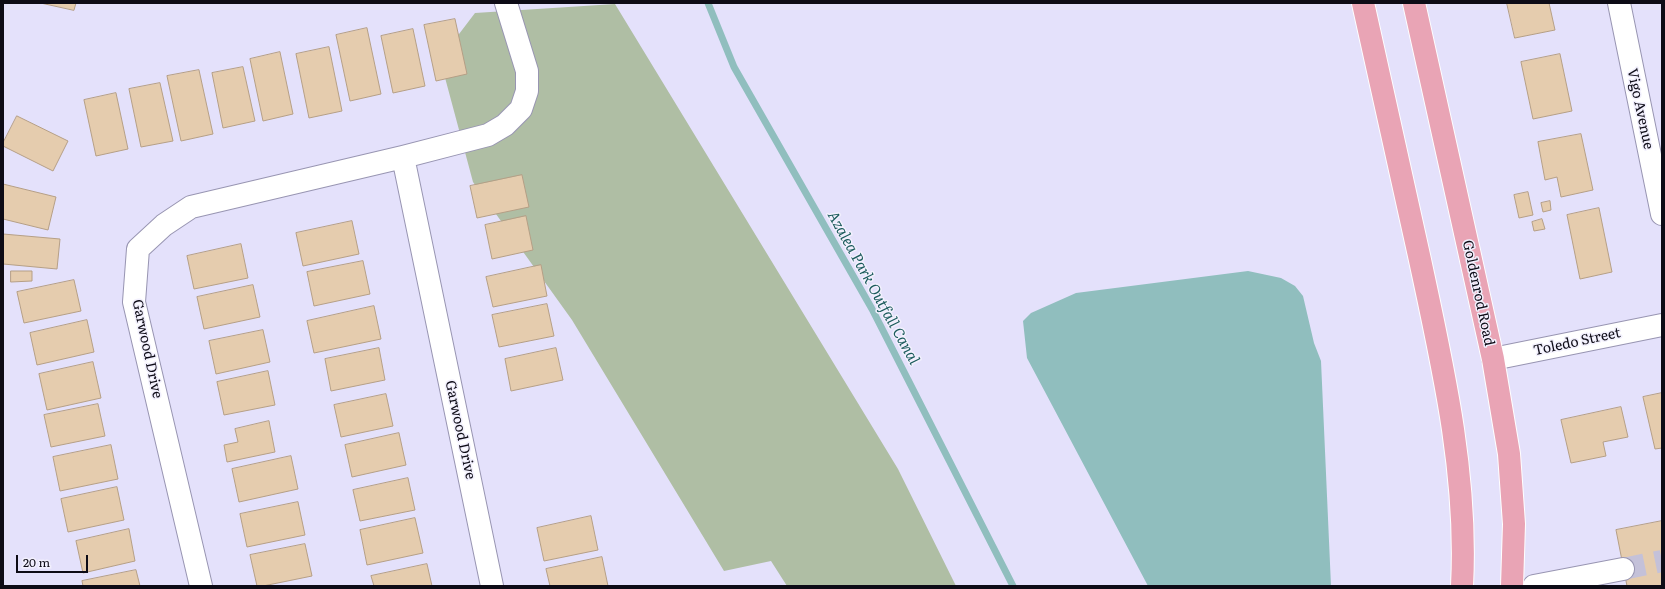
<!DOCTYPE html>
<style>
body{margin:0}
#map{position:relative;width:1665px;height:589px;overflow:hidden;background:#e4e1fb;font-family:Literata,serif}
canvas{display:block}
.frame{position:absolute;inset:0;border:4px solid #0d0b16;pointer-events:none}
.scale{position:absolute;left:16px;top:555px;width:72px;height:18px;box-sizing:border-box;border:2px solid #0d0b16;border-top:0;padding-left:5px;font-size:12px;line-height:14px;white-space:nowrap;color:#0d0b16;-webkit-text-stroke:3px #f2f0fd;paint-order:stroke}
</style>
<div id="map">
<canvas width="1665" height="589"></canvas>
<div class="frame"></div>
<div class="scale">20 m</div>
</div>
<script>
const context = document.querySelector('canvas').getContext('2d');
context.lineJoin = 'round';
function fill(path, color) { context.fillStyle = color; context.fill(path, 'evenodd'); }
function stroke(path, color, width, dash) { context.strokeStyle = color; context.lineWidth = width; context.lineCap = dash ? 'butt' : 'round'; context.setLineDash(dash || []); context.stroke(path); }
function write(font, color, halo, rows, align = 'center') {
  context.font = font + ' Literata,serif'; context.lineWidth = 3; context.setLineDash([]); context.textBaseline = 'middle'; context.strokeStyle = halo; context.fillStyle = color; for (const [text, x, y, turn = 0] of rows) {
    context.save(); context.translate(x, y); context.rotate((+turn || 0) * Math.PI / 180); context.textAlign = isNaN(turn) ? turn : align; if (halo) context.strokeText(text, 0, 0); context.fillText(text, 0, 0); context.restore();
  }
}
const green = new Path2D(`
 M615 4 898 469 956 586H787L771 561 724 571 572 320 473 182 440 59 475 13Z`);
const water = new Path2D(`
 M1248 271 1281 278 1295 286 1303 296 1314 343 1321 361 1331 586H1148L1027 358 1023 321 1031 313 1076 293Z`);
const stream = new Path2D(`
 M708 3 734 67 872 309 1013 586`);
const building = new Path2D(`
 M41 3H76L74 10Z
 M1507 3H1549L1555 30 1515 38Z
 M455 19 467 74 436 81 424 25Z
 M367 28 381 94 350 101 336 35Z
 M413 29 425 86 393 93 381 36Z
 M329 47 342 111 309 118 296 54Z
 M280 52 293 114 263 121 250 59Z
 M1560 54 1572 111 1533 119 1521 62Z
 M243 67 255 121 223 128 212 73Z
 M199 70 213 134 181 141 167 76Z
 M160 83 173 141 141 147 129 89Z
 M116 93 128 149 96 156 84 100Z
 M17 116 68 141 53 171 3 146V143Z
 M1581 134 1593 190 1561 197 1557 177 1545 180 1538 142Z
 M522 175 529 207 477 218 470 186Z
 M3 184 56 197 48 230 3 219Z
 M1528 192 1533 215 1519 218 1514 195Z
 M1550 201 1551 210 1543 212 1541 203Z
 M1599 208 1612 272 1580 279 1567 215Z
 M526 216 533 250 492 259 485 225Z
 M1542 219 1545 229 1534 231 1532 222Z
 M352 221 359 254 303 266 296 233Z
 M3 234 60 239 57 269 3 264Z
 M241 244 248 278 194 289 187 256Z
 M363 261 370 294 314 306 307 272Z
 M541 265 547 296 493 307 486 277Z
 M11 271H32V281L11 282Z
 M74 280 81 311 24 323 17 292Z
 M253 285 260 317 204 329 197 297Z
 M547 304 554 336 499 347 492 315Z
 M374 306 381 339 314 353 307 321Z
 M87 320 94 352 37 365 30 333Z
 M263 330 270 362 216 374 209 341Z
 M379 348 385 380 331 391 325 359Z
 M556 348 563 380 511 391 505 359Z
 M93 362 101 398 47 410 39 374Z
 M268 371 275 405 224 415 217 382Z
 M1662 393V448L1655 449 1643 397Z
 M386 394 393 426 341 437 334 405Z
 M98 404 105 436 51 447 44 415Z
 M1621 407 1628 437 1603 442 1606 456 1571 463 1561 420Z
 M269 421 275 452 227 462 224 445 238 442 235 429Z
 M399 433 406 465 352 477 345 445Z
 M111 445 118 479 60 491 53 457Z
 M291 456 298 489 239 502 232 469Z
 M408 478 415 510 360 521 353 490Z
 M117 487 124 520 68 532 61 499Z
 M298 502 305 535 247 547 240 514Z
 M591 516 598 550 544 561 537 528Z
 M415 518 423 553 367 565 360 530Z
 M1662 521V586H1627L1616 530Z
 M129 529 135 561 83 573 76 541Z
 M305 544 312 576 263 586H257L250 555Z
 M602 557 608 586H550L546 569Z
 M427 564 432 586H374L371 576Z
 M136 570 140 586H83L82 581Z`);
const minorTunnel = new Path2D(`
 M1623 569 1662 561`);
const minor = new Path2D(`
 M1619 3 1662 214
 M403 157 492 586
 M1493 359 1662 325
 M201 586 134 302 138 249 164 225 191 207 403 157 488 135 505 125 521 109 527 91V71L506 3
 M1534 586 1623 569`);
const major = new Path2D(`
 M1363 3C1382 89 1401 174 1420 260 1443 367 1468 476 1462 586
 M1414 3 1493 359 1509 454 1514 524 1512 586`);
const streetNames = [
 ["Vigo Avenue",1640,109,78],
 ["Goldenrod Road",1478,293,78],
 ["Toledo Street",1577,342,-12],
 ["Garwood Drive",147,349,78],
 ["Garwood Drive",460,430,78]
];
const waterNames = [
 ["Azalea Park Outfall Canal",873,288,61]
];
fill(green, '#afbea4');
fill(water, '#90bebe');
stroke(stream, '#90bebe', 7);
fill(building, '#e5ccae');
stroke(building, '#b59f86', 1);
stroke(minorTunnel, '#c4c1d9', 22, [22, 11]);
stroke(minor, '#9895b2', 24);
stroke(major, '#fff', 24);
stroke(minor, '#fff', 22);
stroke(major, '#e9a4b5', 22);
write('14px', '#0d0b16', '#f2f0fd', streetNames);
write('italic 15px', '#1a5a5b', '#f2f0fd', waterNames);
</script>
